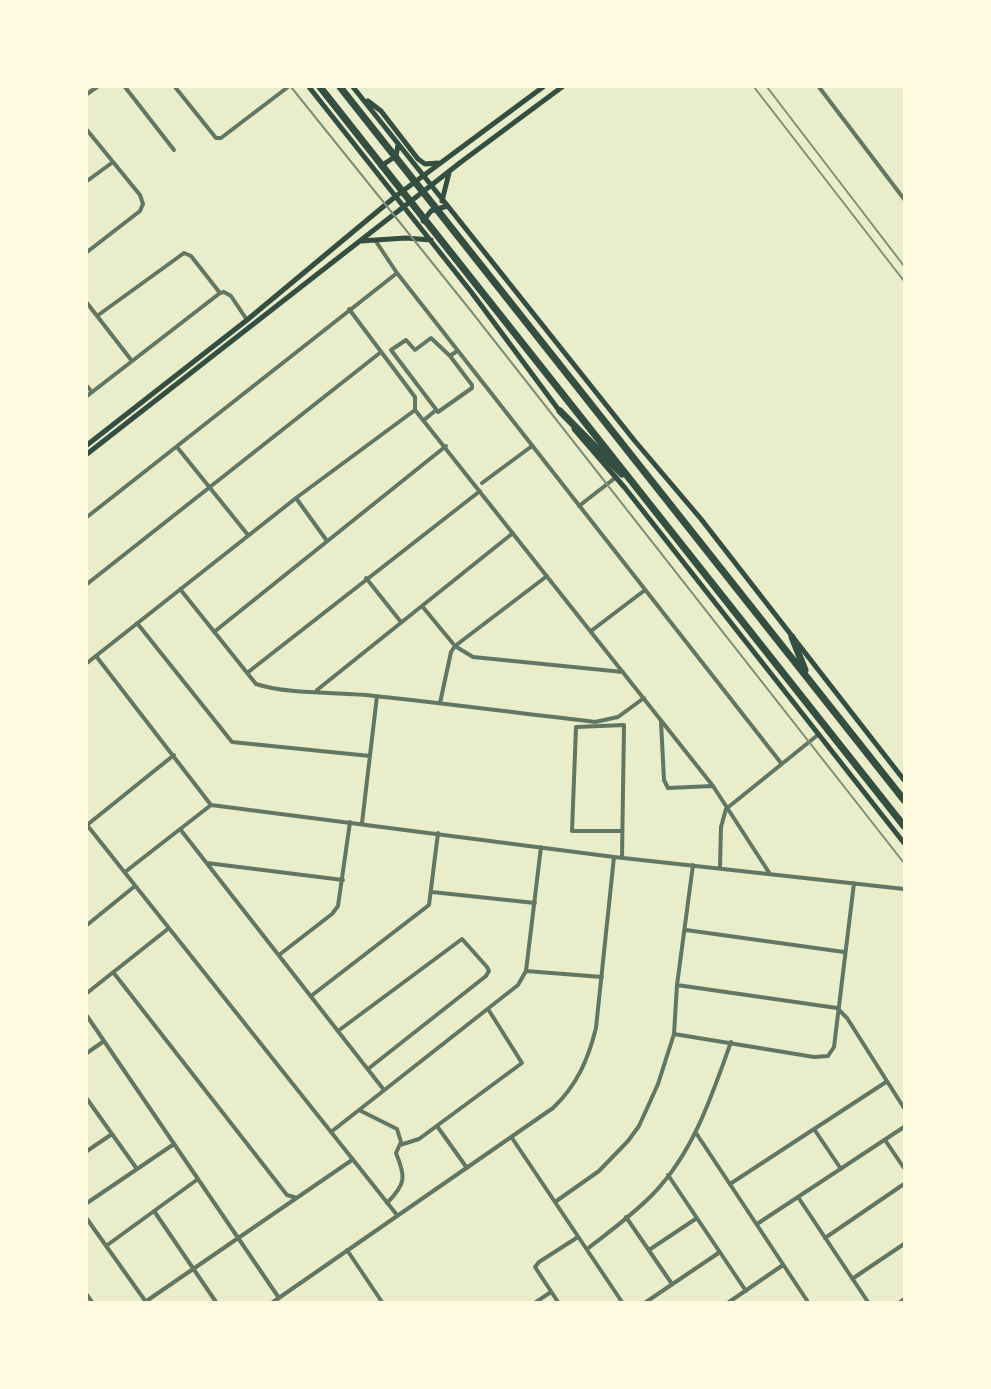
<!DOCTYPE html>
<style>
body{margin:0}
#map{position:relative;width:991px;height:1389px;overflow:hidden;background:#e9edc9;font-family:"Asap Condensed",sans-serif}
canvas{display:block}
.frame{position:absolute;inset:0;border:88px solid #fefae0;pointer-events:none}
</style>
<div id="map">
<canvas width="991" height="1389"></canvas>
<div class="frame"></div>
</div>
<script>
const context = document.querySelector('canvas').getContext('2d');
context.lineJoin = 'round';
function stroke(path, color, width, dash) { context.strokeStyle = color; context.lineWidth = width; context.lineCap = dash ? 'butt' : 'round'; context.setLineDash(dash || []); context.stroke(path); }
const minor = new Path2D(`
 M125 87 174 150
 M175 87 216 138H221L288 87
 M819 87 904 199
 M87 94 97 87
 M87 130 140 195 143 204 140 211 87 252
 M87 181 113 162
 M375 240 397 273 781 763
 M87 303 132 361
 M97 316 184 253 191 256 220 293
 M450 356 472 385V388L438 412 391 350 406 340 415 350 431 338 450 356 457 351
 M87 386 92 392
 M87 396 220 293 224 292 231 296 247 320
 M415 410 713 786 770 874
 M424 420 436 410
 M177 447 248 535
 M482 483 532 446
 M296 498 327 541
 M579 506 615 478
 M87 517 397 273
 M366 578 401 622
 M87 584 381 352
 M180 589 256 684C286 694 333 692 366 695 442 703 518 713 595 722L618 717 644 698
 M422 606 455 646 473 657 623 672
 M137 623 232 742 370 756
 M591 631 645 590
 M214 632 446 446
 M96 656 211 805
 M87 663 296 498 415 410V397L349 309
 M247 673 480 491
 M317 690 513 533
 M440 703 451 652 455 646 547 576
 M661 722 664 780 668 788 713 786
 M362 823 377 696
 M87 825 397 1215
 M87 825 174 755
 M180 829 384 1090
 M621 831H572L576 727 624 725 622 857
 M207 863 343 880
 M720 868 721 827 726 809 819 734
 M125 872 211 805 614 857 904 889
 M432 892 535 903
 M87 925 135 886
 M686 930 844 952
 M279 955 332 914 338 906 350 822
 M526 971 602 977
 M113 972 287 1195 297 1198
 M677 985 837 1008 847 1018 904 1108
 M87 993 169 928
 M311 996 429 905 438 833
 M87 1016 279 1298
 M338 1031 462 939 487 967 489 971 486 976 368 1069
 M674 1034 814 1057 828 1056 834 1047 854 883
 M87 1053 104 1041
 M87 1099 137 1169
 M359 1110 397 1129 401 1142 396 1153C406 1177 406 1184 387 1203
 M437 1126 467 1168
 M814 1129 841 1169
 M331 1132 518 985 526 971 541 847
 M696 1133 808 1302
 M512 1138 622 1302
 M885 1140 904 1168
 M400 1145 419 1139 522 1063 488 1009
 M87 1151 112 1134
 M668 1175 746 1291
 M730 1184 886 1082
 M798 1197 868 1302
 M555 1202 599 1171 628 1141 639 1126 658 1084 674 1034 677 985 693 865
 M87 1203 174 1144
 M154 1211 216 1302
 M626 1217 672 1284
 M87 1219 146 1302
 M757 1224 904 1127
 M825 1238 904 1184
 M106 1246 198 1179
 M587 1249C609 1232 634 1214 654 1193 694 1151 712 1095 731 1042
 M347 1250 382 1302
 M649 1250 697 1218
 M852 1279 904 1244
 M87 1295 92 1302
 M145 1302 352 1160
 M273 1302 553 1108C577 1085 588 1060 596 1028L614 857
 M536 1302 551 1292
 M558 1302 535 1267 539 1262 578 1237
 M646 1302 720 1252
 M729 1302 783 1265
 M900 1302 904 1299`);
const secondary = new Path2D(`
 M309 87 472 293 561 413
 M353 87 634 440 701 519 904 780
 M368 101 381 111 418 159 425 164 438 163
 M381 166 396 156 398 145
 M442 201 449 173
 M423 221 431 211 447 206
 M361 241 406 238 431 240
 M574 429 625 488 904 843
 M87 445 247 320 396 196 543 87
 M87 454 461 162 562 87`);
const trunk = new Path2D(`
 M320 87 904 826
 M340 87 904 800
 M560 411 622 474
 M792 637 805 670`);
const rail = new Path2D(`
 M291 87 471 311 904 863
 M754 87 904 281
 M767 87 904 266`);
stroke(minor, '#617663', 4);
stroke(secondary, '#344e41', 5);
stroke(trunk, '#344e41', 7);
stroke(rail, '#7c8e77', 2);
</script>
